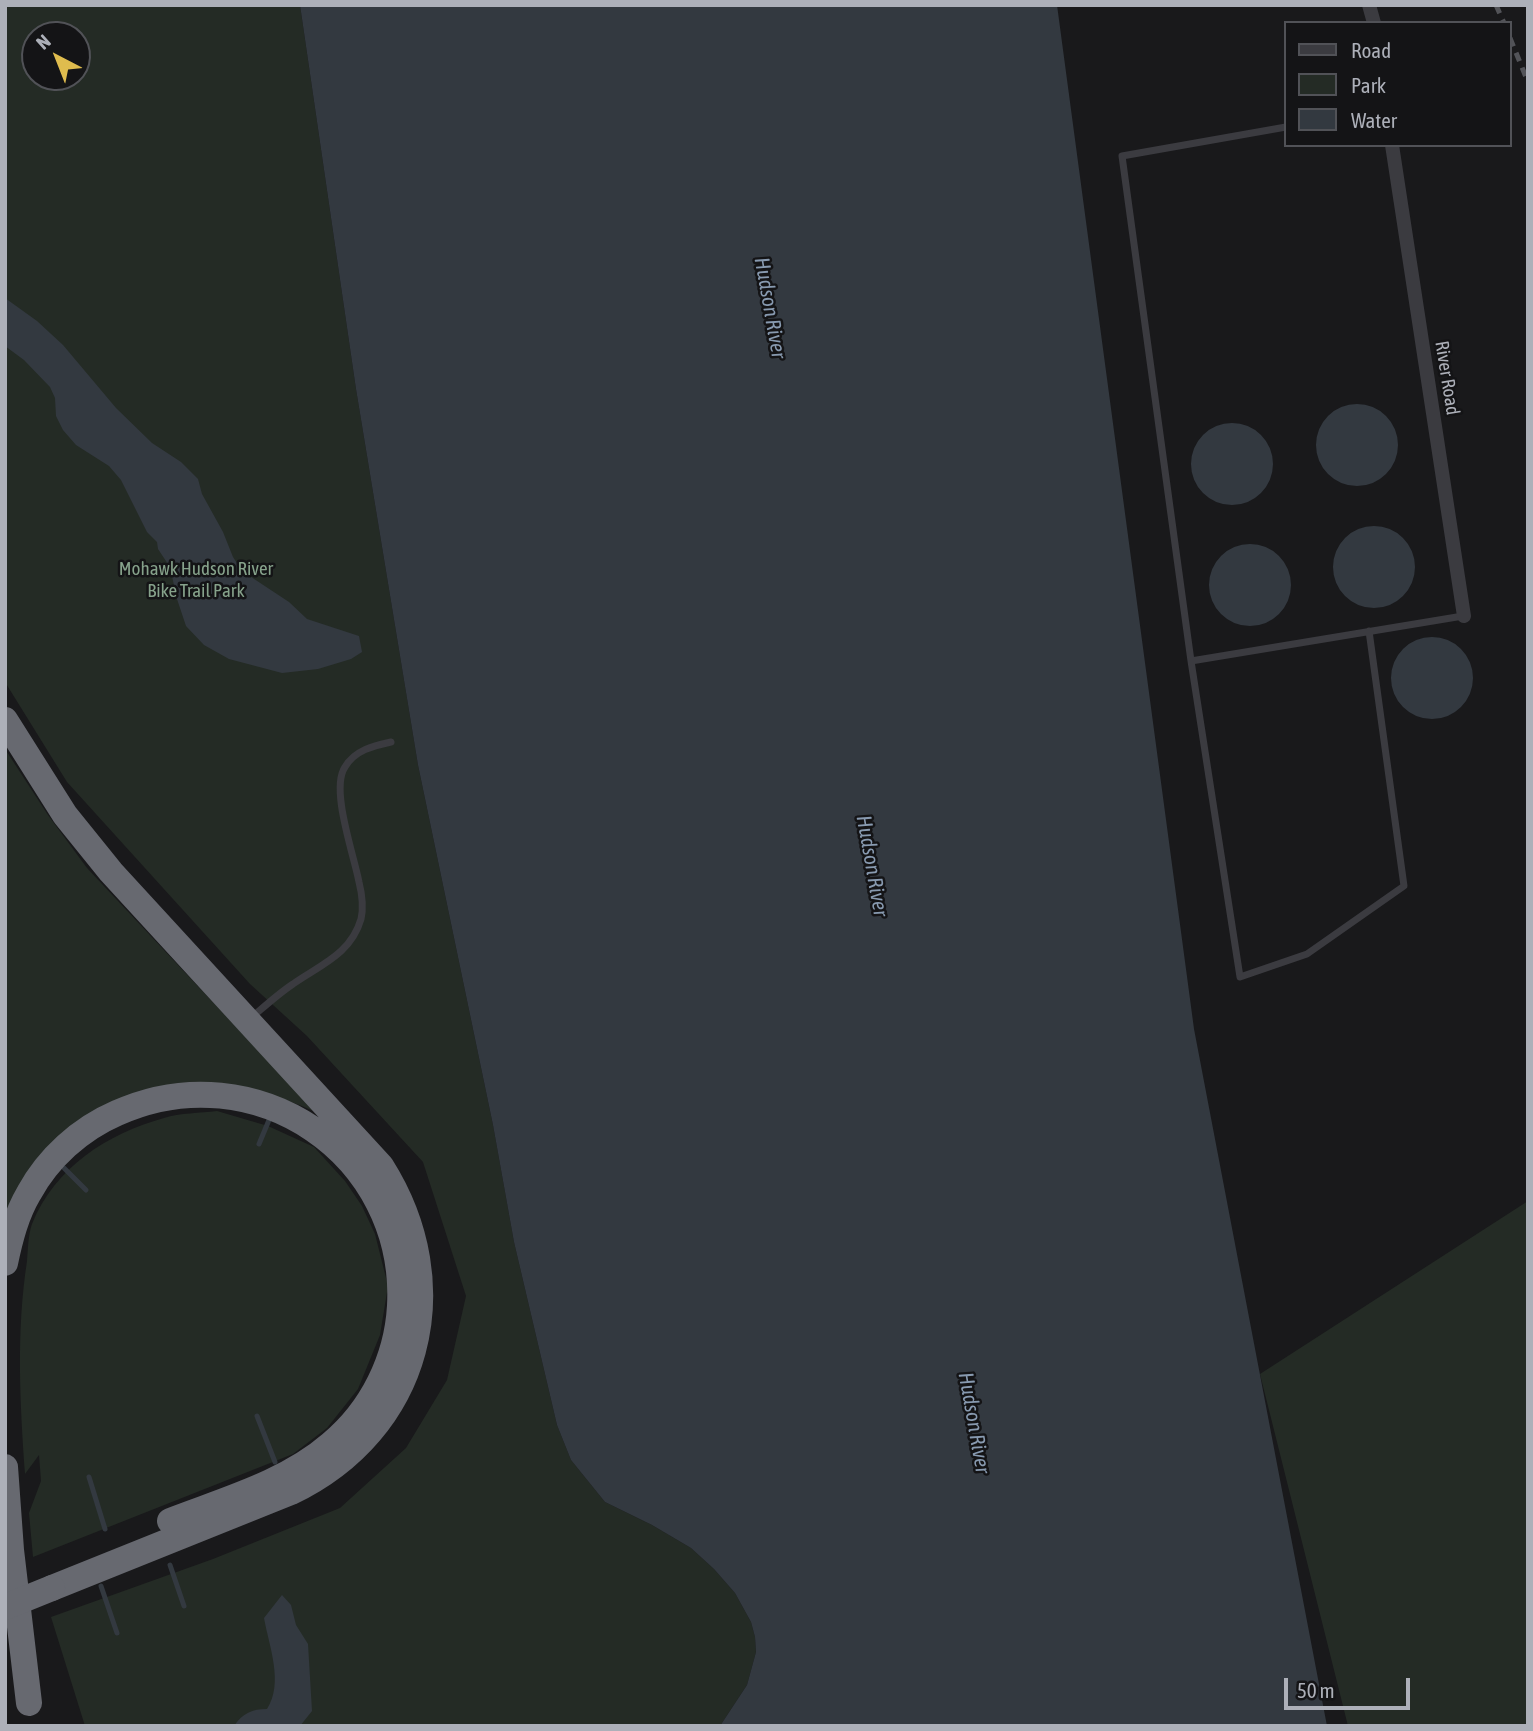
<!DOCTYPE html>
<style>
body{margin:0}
#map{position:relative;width:1533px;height:1731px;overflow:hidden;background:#19191b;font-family:"Asap Condensed",sans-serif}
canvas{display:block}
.frame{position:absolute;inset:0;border:7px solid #adb0b9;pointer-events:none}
.legend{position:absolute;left:1284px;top:21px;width:228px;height:126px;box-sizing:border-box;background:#141416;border:2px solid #515257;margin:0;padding:9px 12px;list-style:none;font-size:21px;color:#adb0b9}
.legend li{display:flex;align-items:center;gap:14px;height:35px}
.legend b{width:35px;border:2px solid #515257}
.north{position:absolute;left:21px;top:21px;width:70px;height:70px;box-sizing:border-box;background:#141416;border:2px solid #515257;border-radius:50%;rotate:318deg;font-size:19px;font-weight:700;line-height:28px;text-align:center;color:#adb0b9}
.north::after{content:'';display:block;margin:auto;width:24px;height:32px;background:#dfbc4e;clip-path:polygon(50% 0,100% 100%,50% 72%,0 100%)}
.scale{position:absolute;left:1284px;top:1678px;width:126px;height:32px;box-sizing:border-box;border:4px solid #adb0b9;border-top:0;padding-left:9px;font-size:21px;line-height:24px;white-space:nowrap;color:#adb0b9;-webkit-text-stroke:5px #141416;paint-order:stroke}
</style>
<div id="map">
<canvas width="1533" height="1731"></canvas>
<div class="frame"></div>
<ul class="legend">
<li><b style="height:9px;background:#3b3b40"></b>Road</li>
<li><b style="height:19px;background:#242b25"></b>Park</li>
<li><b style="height:19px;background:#333940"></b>Water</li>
</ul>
<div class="north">N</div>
<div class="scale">50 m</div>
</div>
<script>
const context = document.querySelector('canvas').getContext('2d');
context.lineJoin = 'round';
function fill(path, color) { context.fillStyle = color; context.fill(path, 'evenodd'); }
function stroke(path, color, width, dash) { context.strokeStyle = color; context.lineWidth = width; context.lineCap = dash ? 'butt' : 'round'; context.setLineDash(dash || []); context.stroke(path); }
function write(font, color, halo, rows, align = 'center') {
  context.font = font + ' "Asap Condensed",sans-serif'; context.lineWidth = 5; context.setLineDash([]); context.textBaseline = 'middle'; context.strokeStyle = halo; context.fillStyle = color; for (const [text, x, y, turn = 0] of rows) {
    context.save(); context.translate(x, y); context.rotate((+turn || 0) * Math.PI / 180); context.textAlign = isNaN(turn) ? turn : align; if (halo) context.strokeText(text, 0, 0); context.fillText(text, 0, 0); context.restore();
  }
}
const green = new Path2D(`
 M5 5H300L356 389 418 765 493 1125 514 1242 557 1425 571 1460 605 1502 652 1525 691 1548 714 1569 735 1593 751 1622 755 1637 756 1652 747 1685 720 1726H85L51 1617 213 1559 340 1508 406 1448 447 1380 466 1296 423 1162 307 1036 250 984 67 782 5 682ZM35 35H77V77H35Z
 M5 749 48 815 87 868 316 1112C242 1080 184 1069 109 1106 99 1111 84 1115 76 1123 51 1151 28 1188 5 1218Z
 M217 1111 268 1126 314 1147 345 1181 362 1206 375 1234 388 1286 380 1335 358 1389 327 1428 293 1454 33 1557 29 1513 41 1481 39 1455 25 1474C20 1403 16 1332 27 1261 28 1250 28 1235 32 1224 55 1167 107 1134 164 1118 180 1113 200 1113 217 1111Z
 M1528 1201V1726H1348L1260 1374Z`);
const water = new Path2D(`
 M300 5H1057L1194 1029 1327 1726H720L747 1685 756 1652 755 1637 751 1622 735 1593 714 1569 691 1548 652 1525 605 1502 571 1460 557 1425 514 1242 493 1125 418 765 356 389Z
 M5 298 37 321 63 345 116 408 152 443 181 462 198 479 202 494 223 532 233 557 242 571 289 602 307 619 359 636 362 652 351 659 318 669 282 673 229 659 204 645 186 626 177 599 170 567 158 549 157 542 147 532 121 480 109 466 76 445 63 430 56 416 55 398 50 387 24 360 5 346Z
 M1316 445a41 41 0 1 1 82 0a41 41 0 1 1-82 0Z
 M1191 464a41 41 0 1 1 82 0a41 41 0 1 1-82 0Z
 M1333 567a41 41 0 1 1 82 0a41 41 0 1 1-82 0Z
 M1209 585a41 41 0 1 1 82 0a41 41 0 1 1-82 0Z
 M1391 678a41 41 0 1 1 82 0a41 41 0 1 1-82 0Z
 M282 1595 291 1605 296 1625 308 1644 312 1711 300 1726H234C243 1713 252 1709 267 1709 284 1683 269 1646 264 1618Z`);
const stream = new Path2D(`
 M259 1144 269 1120
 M64 1168 86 1190
 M257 1416 275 1462
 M89 1477 105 1529
 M170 1565 184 1606
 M101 1586 117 1633`);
const lane = new Path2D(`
 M1286 127 1122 156 1191 661 1463 616
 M1191 661 1240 977 1307 954 1404 886 1369 631
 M251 1018C265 1006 278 994 293 984 320 965 351 954 361 919 364 906 362 894 359 882 354 855 330 789 345 767 355 750 373 746 391 742`);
const street = new Path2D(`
 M1369 5 1374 23
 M1392 145 1464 616`);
const highway = new Path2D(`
 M5 720 65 815 111 872 381 1166C457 1286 420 1430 291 1492L52 1588
 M5 1263C10 1239 16 1215 29 1193 48 1158 80 1129 117 1113 255 1051 408 1154 400 1306 397 1359 372 1410 331 1444 286 1483 224 1500 170 1521
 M5 1467 11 1550 29 1703`);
const rail = new Path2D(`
 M1496 5 1504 23
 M1510 38 1528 82`);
const highwayBridge = new Path2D(`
 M5 1607 52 1588`);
const streetNames = [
 ["River Road",1447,378,81]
];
const parkNames = [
 ["Mohawk Hudson River",196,569],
 ["Bike Trail Park",196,591]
];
const waterNames = [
 ["Hudson River",770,308,80],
 ["Hudson River",872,866,80],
 ["Hudson River",974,1423,80]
];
fill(green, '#242b25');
fill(water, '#333940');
stroke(stream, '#333940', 5);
stroke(lane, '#3b3b40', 7);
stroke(street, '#3b3b40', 14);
stroke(highway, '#676970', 26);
stroke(rail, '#525358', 5, [9, 7]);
stroke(highwayBridge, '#676970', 26);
write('19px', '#adb0b9', '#141416', streetNames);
write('19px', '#86a28b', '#141416', parkNames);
write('italic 21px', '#889ab0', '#141416', waterNames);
</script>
